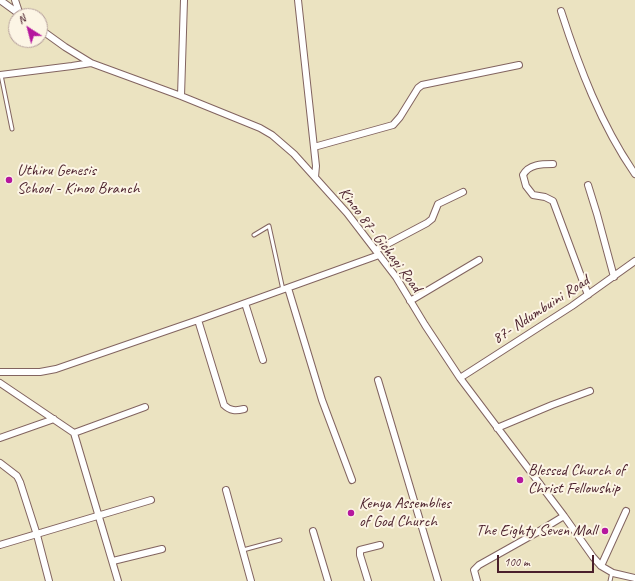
<!DOCTYPE html>
<style>
body{margin:0}
#map{position:relative;width:635px;height:581px;overflow:hidden;background:#ebe3c1;font-family:Caveat,sans-serif}
canvas{display:block}
.north{position:absolute;left:8px;top:8px;width:40px;height:40px;box-sizing:border-box;background:#fcf5e5;border:1px solid #b59f9b;border-radius:50%;rotate:324deg;font-size:11px;font-weight:700;line-height:16px;text-align:center;color:#4a1f2b}
.north::after{content:'';display:block;margin:auto;width:14px;height:18px;background:#b5179e;clip-path:polygon(50% 0,100% 100%,50% 72%,0 100%)}
.scale{position:absolute;left:497px;top:555px;width:97px;height:18px;box-sizing:border-box;border:2px solid #4a1f2b;border-top:0;padding-left:5px;font-size:12px;line-height:14px;white-space:nowrap;color:#4a1f2b;-webkit-text-stroke:3px #fcf5e5;paint-order:stroke}
</style>
<div id="map">
<canvas width="635" height="581"></canvas>
<div class="north">N</div>
<div class="scale">100 m</div>
</div>
<script>
const context = document.querySelector('canvas').getContext('2d');
context.lineJoin = 'round';
function stroke(path, color, width, dash) { context.strokeStyle = color; context.lineWidth = width; context.lineCap = dash ? 'butt' : 'round'; context.setLineDash(dash || []); context.stroke(path); }
function write(font, color, halo, rows, align = 'center') {
  context.font = font + ' Caveat,sans-serif'; context.lineWidth = 4; context.setLineDash([]); context.textBaseline = 'middle'; context.strokeStyle = halo; context.fillStyle = color; for (const [text, x, y, turn = 0] of rows) {
    context.save(); context.translate(x, y); context.rotate((+turn || 0) * Math.PI / 180); context.textAlign = isNaN(turn) ? turn : align; if (halo) context.strokeText(text, 0, 0); context.fillText(text, 0, 0); context.restore();
  }
}
const lane = new Path2D(`
 M1 75 12 129
 M254 235 269 226 283 290
 M243 550 280 540
 M610 581 612 572`);
const street = new Path2D(`
 M0 0 22 16
 M15 0 20 15
 M298 0 316 166 315 177
 M561 11C579 67 601 125 635 174
 M40 29 65 47 91 63 181 96 260 128 272 135 294 154 347 213 396 277 425 325 460 378 564 516 593 557 601 566 613 573 635 578
 M0 75 72 66 91 63
 M181 96 184 0
 M314 147 393 125 400 117 418 88 422 85 519 65
 M553 164C542 164 529 164 523 175L526 186 533 195 545 197 553 201 588 295
 M588 185 597 214 614 277
 M376 250 427 223 432 219 438 204 463 192
 M288 288 322 400 352 480
 M410 301 479 260
 M245 303 263 360
 M198 320 224 405C230 411 236 411 244 409
 M0 372H40L56 369 198 320 379 255
 M460 378 572 306 635 261
 M378 380 438 581
 M0 383 74 433 118 581
 M497 428 552 405 590 391
 M74 433 145 407
 M0 438 54 419
 M0 463 17 476 20 482 37 535 49 581
 M226 490 251 581
 M313 531 328 581
 M0 545 151 500
 M113 561 162 549
 M601 566 626 511
 M368 581 360 555V550L380 545
 M477 581 474 570 479 565 536 533 564 516`);
const markers = [
 [9,180,4,"#b5179e"],
 [520,480,4,"#b5179e"],
 [351,513,4,"#b5179e"],
 [605,531,4,"#b5179e"]
];
const poiNames = [
 ["Uthiru Genesis",17,171],
 ["School - Kinoo Branch",17,189],
 ["Blessed Church of",528,471],
 ["Christ Fellowship",528,489],
 ["Kenya Assemblies",359,504],
 ["of God Church",359,522],
 ["The Eighty Seven Mall",597,531,"right"]
];
const streetNames = [
 ["Kinoo 87- Gichagi Road",380,240,53],
 ["87- Ndumbuini Road",541,310,-33]
];
stroke(lane, '#826460', 5);
stroke(street, '#826460', 8);
stroke(lane, '#fff', 3);
stroke(street, '#fff', 6);
for (const [x, y, r, color] of markers) { const dot = new Path2D(); dot.arc(x, y, r, 0, 2 * Math.PI); context.fillStyle = color; context.fill(dot); stroke(dot, '#fcf5e5', 1.5); }
write('16px', '#4a1f2b', '#fcf5e5', poiNames, 'left');
write('16px', '#4a1f2b', '#fcf5e5', streetNames);
</script>
